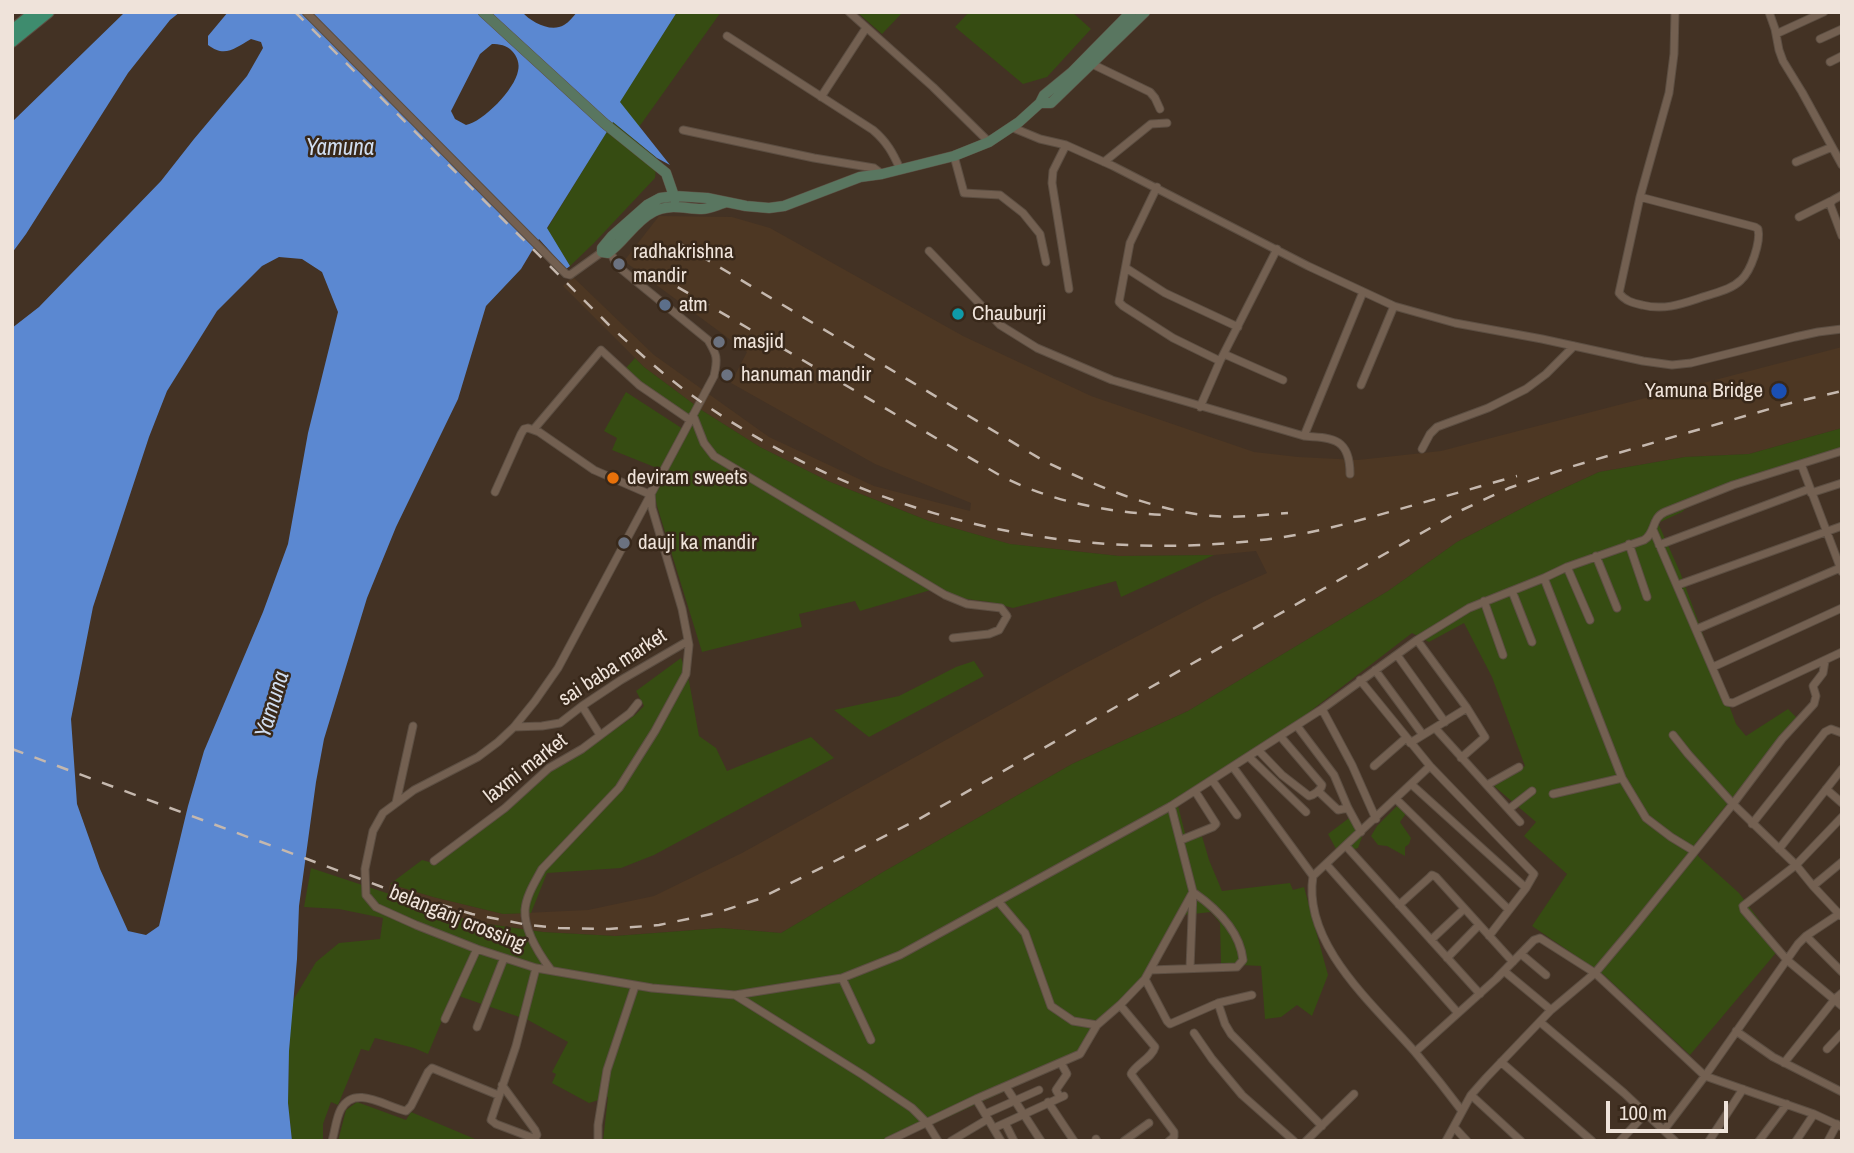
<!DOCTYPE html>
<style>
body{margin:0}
#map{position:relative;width:1854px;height:1153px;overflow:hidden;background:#433224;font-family:"Archivo Narrow",sans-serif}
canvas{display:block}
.frame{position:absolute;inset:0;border:14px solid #efe3da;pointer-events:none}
.scale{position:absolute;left:1606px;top:1101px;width:122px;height:32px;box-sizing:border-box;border:4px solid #efe3da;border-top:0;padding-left:9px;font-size:21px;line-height:24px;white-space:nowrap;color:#efe3da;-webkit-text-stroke:5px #38281a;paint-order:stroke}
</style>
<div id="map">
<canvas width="1854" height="1153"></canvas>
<div class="frame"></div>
<div class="scale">100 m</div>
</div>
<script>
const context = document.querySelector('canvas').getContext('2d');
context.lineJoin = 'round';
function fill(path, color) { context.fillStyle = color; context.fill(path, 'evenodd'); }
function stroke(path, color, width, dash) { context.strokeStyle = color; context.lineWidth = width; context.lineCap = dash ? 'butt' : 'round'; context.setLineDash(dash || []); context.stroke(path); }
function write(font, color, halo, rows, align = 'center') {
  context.font = font + ' "Archivo Narrow",sans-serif'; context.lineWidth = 5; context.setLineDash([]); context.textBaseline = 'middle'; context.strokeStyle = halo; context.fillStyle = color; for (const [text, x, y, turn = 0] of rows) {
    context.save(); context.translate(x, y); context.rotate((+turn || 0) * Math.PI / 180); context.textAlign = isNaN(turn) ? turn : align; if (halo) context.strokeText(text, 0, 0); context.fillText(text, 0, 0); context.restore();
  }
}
const built = new Path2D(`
 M659 216 732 217 770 228 963 336 1091 396 1254 452 1298 457 1358 460 1441 451 1842 347V428L1749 454 1685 457 1599 472 1536 501 1457 542 1388 591 1188 711 1072 764 883 872 781 933 721 928 615 936 543 932 474 922 388 894 390 884 434 897 503 914 588 910 654 896 742 853 1074 669 1213 597 1267 573 1256 551 1214 555 1119 556 1009 544 929 521 828 481 760 447 703 411 644 367 563 286 573 277 654 355 769 437 874 486 970 511 971 503 875 464 731 383 747 352 624 261Z`);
const green = new Path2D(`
 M677 12H721L639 127 619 102Z
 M857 12H903L882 34Z
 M969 12H1072L1091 29 1047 77 1023 84 955 27Z
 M613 121 657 158 655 178 594 243 570 266 547 229Z
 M635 358 644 367 703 411 760 447 828 481 929 521 1010 544 1119 556 1214 555 1121 597 1116 581 1013 608 990 602 959 598 934 589 860 611 855 601 799 614 802 627 702 652 657 506 654 491 667 472 612 450 617 438 604 431 626 392 683 429 689 417 641 384 626 368Z
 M1842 428V453L1735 487 1688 506 1682 512 1658 523 1680 572 1736 724 1746 736 1788 709 1798 719 1781 737 1695 844 1698 856 1739 893 1780 948 1690 1055 1604 975 1532 926 1567 874 1524 836 1536 822 1494 786 1525 766 1492 677 1464 623 1429 642 1412 633 1295 723 1176 798 1187 841 1202 836 1209 860 1222 891 1290 883 1293 890 1304 887 1328 975 1312 1016 1297 1005 1281 1017 1265 1019 1261 966 1221 964 1220 923 1211 912 1184 915 1147 979 1099 1027 1082 1056 896 1141H603L608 1097 589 1103 552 1083 556 1074 552 1072 568 1042 528 1020 453 994 428 1054 414 1048 375 1038 369 1051 361 1049 338 1105 331 1102 323 1124V1141H292L288 1103 289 1051 292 1002 316 962 339 943 380 939 383 918 339 909 304 907 311 868 474 922 543 932 615 936 721 928 781 933 883 872 1072 764 1188 711 1388 591 1457 542 1536 501 1599 472 1685 457 1749 454Z
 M681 658 689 681 699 736 716 748 727 771 811 737 834 758 654 855 621 868 547 873 531 913 503 914 433 897 390 884 422 860 437 864 550 772 585 751 635 715 644 706 636 691Z
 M974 661 984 676 869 737 834 710 899 696 956 667Z
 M1397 806 1405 811V815L1400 822 1411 838 1409 844 1405 847V856L1387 846 1378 845 1371 836 1377 826Z
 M1349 818 1362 837 1358 848 1345 852 1336 849 1328 834Z
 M357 1102 406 1120 411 1112 475 1139 474 1141H338L346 1110Z`);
const water = new Path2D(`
 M125 12H180L170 20 128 73 26 234 12 253V122Z
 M228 12H522C531 22 551 33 564 25 569 22 573 17 577 12H677L620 102 670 165 657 158 613 122 547 228 570 266 566 269 539 239 521 269 486 306 458 399 396 527 367 598 324 739 316 782 299 906 297 959 289 1051 288 1103 292 1141H12V328L39 307 161 181 194 139 247 76 263 48 261 42 251 39C235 48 225 58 208 45V36ZM492 44C499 44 507 45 512 51 517 56 520 64 518 71 515 89 483 122 466 125L455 119 451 111 480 54ZM279 257 302 259 322 272 338 312 308 433 288 544 263 612 204 751 188 806 159 926 146 935 128 931 100 869 77 804 71 719 93 607 149 437 167 391 217 311 262 266Z`);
const street = new Path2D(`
 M306 12 566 274 570 275 602 252
 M849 12 933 87 989 142
 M1769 12 1775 29 1779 50 1783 61 1802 92 1842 165
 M1776 34 1824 12
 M727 36 873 130C887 142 893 153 900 169
 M1820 39 1842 29
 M1830 62 1842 56
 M1092 64 1150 92 1155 98 1160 109
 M821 97 866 28
 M1011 127 1040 139 1066 145 1113 166 1308 266 1394 306 1455 323 1542 339 1643 361 1672 365 1691 363 1795 337 1818 332 1842 329
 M683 130 814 158 874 168 882 174
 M1066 145 1053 171 1052 183 1069 289
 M954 156 964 193 1000 195 1023 213 1040 234 1046 262
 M1104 162 1151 124 1167 123
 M1796 162 1832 147
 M1157 187 1130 243 1119 302 1123 306 1173 338 1220 361
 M1842 195 1833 200 1830 204 1842 236
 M1640 197 1755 227 1758 229C1761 242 1751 271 1741 280 1732 289 1718 292 1706 296 1684 303 1666 311 1642 305 1633 303 1625 301 1619 293L1640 197 1669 93 1674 54 1675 12
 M1799 217 1831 201
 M610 251 616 264 621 269 708 340C717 355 718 358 714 376L558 668 535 701 514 727 498 742 478 757 414 790 383 813 373 831 365 869 366 895 376 907 416 925 477 949 536 968 652 988 735 995 842 978 900 955 1171 806 1322 709 1417 640 1469 608 1544 578 1567 567 1644 540C1656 533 1651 518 1665 512L1733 485 1842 451
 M929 251 1000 325 1037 348 1112 380 1304 436C1333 438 1350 438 1350 474
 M1126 268 1165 293 1238 327
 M1224 354 1283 380
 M1361 385 1394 306
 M1200 407 1220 361 1277 249
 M693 415 704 443 714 456 945 595 967 604 1001 608 1007 616 999 630 989 634 953 638
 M534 429 601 350 639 385 690 420
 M1304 436 1363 292
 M1422 449 1430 434 1437 427 1488 408 1526 389 1546 374 1574 346
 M1801 464 1842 572
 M495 492 521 434 524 429 528 428 539 432 594 470 649 494
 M1811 493 1842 483
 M1653 530 1727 702 1733 703 1842 652
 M1629 544 1647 597
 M1659 545 1809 489
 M1596 556 1617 608
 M1567 567 1590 620
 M1544 578 1622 778 1646 818 1671 837 1694 851
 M1678 585 1842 526
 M1512 591 1532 642
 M1484 601 1503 655
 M1697 629 1840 568
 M1417 640 1467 708 1485 737 1461 758
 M1397 655 1445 722
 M1713 667 1842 608
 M1375 670 1423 735
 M1360 680 1430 766 1534 874 1526 888 1489 936
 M582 706 600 735
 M1322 709 1352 765 1376 819
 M1297 726 1334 775 1348 808 1361 832
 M514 727 542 726 560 723 582 706 621 680 688 641
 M1435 728 1520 822
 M1673 735 1688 754 1733 804 1796 865 1813 886 1841 916
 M1410 743 1467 708
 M1259 751 1282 775 1309 796C1314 795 1321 790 1322 785L1280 736
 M1249 757 1306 812
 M1374 766 1406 738
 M1233 767 1313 876C1302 944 1374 1005 1415 1052 1431 1071 1447 1091 1462 1111
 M1212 780 1237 815
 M1411 784 1526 888
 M1487 785 1519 767
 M1826 789 1842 803
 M1318 791 1338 810 1348 808
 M1553 794 1622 778
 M1396 799 1509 910
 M396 803 413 726
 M1171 806 1193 892 1190 968
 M1509 809 1532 791
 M1842 817 1796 865 1743 906 1744 910 1787 960 1842 1006
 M1752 824 1825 732 1831 729 1842 733
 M1181 840 1213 827 1216 824 1195 791
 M1346 846 1480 994
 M1779 849 1842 769
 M434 861 505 808 549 768 582 749 630 713 638 703
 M1326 864 1458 1013
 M1313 876 1430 766
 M1813 886 1842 862
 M998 901 1025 933 1051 1006 1073 1021 1097 1025 1120 1005 1145 979 1193 892
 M1399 905 1430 877 1432 875 1436 877 1513 962
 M1806 936 1842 972
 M1431 940 1464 909
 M1521 954 1546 975
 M1447 958 1479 925
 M551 970C539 954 524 931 525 910 526 896 535 882 542 869L619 788 655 731 686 674 689 645 682 609 652 508 651 491
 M1150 970 1237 967 1243 960C1240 931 1216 908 1193 892
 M1504 971 1551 1010
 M842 978 871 1040
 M1145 979 1167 1021 1170 1024 1218 1003 1252 995
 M735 995 863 1075 912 1108 927 1123 938 1141
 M1218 1003 1225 1024 1231 1034 1322 1126
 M1120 1005 1155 1047C1152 1058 1136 1064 1131 1074L1174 1132V1137L1169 1141
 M445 1019 477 949
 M1540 1022 1624 1093 1675 1141
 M477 1027 504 958
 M1736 1031 1773 1057 1842 1092
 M1194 1033 1212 1059 1242 1095 1294 1141
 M1827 1049 1842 1033
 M1415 1052 1496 979 1534 940 1540 938 1595 973 1705 1076 1814 1114 1842 1127
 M1501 1062 1592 1141
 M1784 1063 1835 999 1842 993
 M502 1085 535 1130 537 1135 534 1140
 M1006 1087 1041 1141
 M1471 1095 1521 1141
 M1060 1097 1056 1090 1067 1074 1061 1063
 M976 1099 1001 1141
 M1048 1102 1074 1141
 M985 1114 1039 1090
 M1005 1123 1014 1141
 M1454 1127 1467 1141
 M994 1128 1064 1096
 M1664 1130 1705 1076 1798 944 1806 936 1842 912
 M1096 1139 1097 1141
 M332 1141C335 1131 336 1118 341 1109 355 1084 386 1107 406 1111L411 1106 428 1072 432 1068 498 1095
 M534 1141 533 1138 496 1124 491 1120 516 1046 536 968
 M598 1141V1125L607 1070 635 986
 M888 1141 976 1099 1080 1054 1097 1025
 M951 1141 988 1119
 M1124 1141 1149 1123
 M1306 1141 1354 1094
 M1446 1141 1471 1095 1486 1078 1551 1010 1595 973 1632 929 1733 804 1782 739 1814 704 1816 696 1813 686 1823 673 1825 661
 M1620 1141 1646 1113
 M1709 1141 1743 1089
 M1759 1141 1787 1104
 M1796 1141 1814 1114
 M1828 1141 1837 1124`);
const secondary = new Path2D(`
 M483 12 604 123 666 173 675 199
 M1040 103H1051L1145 12
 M724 203C717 205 709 209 702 209 685 209 670 203 653 212 635 221 624 242 608 253L602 252V248L612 236 647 205 660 198 675 196 707 198 746 206 769 208 784 206 860 177 882 174 954 156 989 142 1019 122 1040 103 1044 95 1072 72 1131 12`);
const primary = new Path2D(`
 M12 30 34 12
 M12 42 49 12`);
const rail = new Path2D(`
 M295 12 609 325C635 349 661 373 690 394 855 513 1058 564 1261 540 1308 535 1354 522 1400 509 1439 498 1478 487 1517 476
 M679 243 1044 461C1096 486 1154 511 1213 516 1238 518 1263 515 1288 513
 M657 275 1001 476C1052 502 1110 513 1168 515
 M12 749 382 887 472 914 528 925 559 928 609 929 659 925 716 913 759 899 919 819 1462 510 1509 488 1570 467 1783 405 1842 391`);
const markers = [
 [619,264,7,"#6b7280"],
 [665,305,7,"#5c6f8a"],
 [958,314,7,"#0f9aa8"],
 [719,342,7,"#6b7280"],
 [727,375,7,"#6b7280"],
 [1779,391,9,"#1a4fb4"],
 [613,478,7,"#e8710a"],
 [624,543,7,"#6b7280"]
];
const poiNames = [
 ["radhakrishna",633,252],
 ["mandir",633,276],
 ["atm",679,305],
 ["Chauburji",972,314],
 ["masjid",733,342],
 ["hanuman mandir",741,375],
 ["Yamuna Bridge",1763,391,"right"],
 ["deviram sweets",627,478],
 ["dauji ka mandir",638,543]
];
const streetNames = [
 ["sai baba market",613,668,-33],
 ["laxmi market",526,769,-38],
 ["belanganj crossing",457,919,22]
];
const waterNames = [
 ["Yamuna",340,149],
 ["Yamuna",273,705,-73]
];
fill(built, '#4d3723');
fill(green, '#364c12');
fill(water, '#5b88d1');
stroke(street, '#5c4e42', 9);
stroke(secondary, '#5c4e42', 11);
stroke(primary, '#5c4e42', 12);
stroke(street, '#736051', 7);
stroke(secondary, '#597660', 10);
stroke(primary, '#3e8c6e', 10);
stroke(rail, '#c5b8ae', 2.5, [12, 12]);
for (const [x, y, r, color] of markers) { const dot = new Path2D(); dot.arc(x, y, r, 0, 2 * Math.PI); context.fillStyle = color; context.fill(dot); stroke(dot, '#38281a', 2.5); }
write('21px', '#efe3da', '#38281a', poiNames, 'left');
write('21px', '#efe3da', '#38281a', streetNames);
write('italic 23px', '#d0ddf0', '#38281a', waterNames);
</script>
